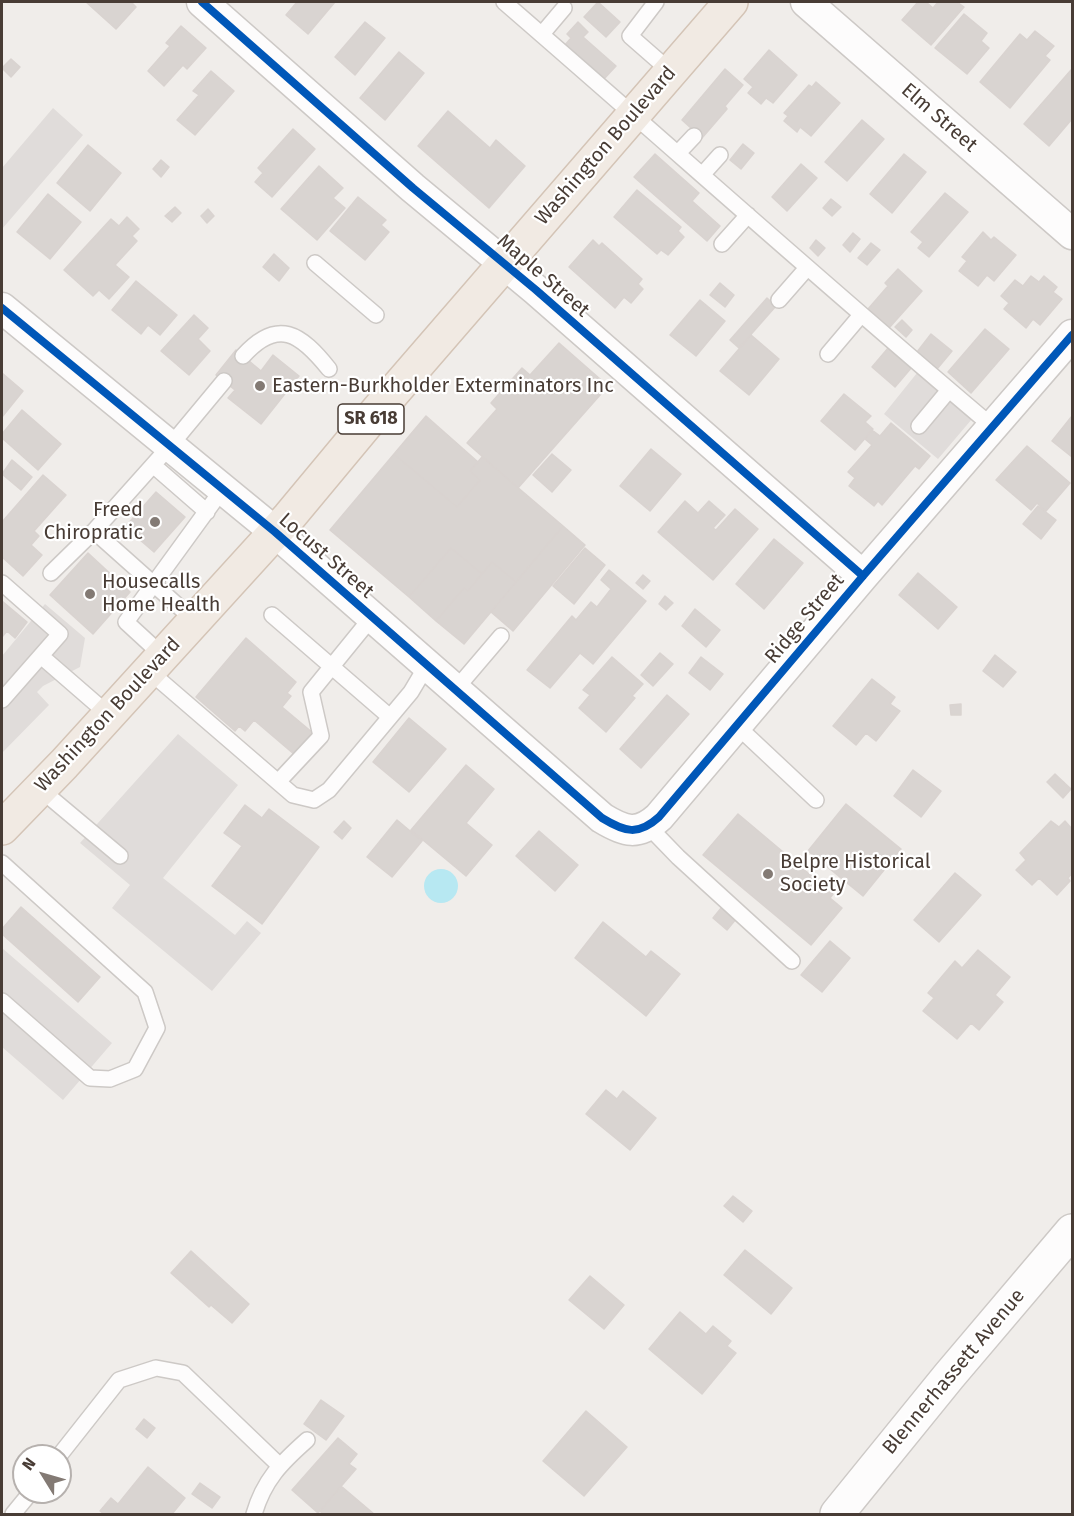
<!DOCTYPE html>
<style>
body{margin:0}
#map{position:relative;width:1074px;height:1516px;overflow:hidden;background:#f0edea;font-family:"Fira Sans",sans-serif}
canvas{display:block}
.frame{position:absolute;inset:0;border:3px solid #483c35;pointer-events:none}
.north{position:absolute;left:12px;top:1444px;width:60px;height:60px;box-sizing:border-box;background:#fff;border:2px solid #b6b1ae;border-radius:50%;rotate:307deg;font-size:16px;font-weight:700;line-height:24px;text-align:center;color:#483c35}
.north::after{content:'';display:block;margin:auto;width:21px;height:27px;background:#837a74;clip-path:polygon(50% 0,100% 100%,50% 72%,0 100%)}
</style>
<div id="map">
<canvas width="1074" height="1516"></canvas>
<div class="frame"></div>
<div class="north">N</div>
</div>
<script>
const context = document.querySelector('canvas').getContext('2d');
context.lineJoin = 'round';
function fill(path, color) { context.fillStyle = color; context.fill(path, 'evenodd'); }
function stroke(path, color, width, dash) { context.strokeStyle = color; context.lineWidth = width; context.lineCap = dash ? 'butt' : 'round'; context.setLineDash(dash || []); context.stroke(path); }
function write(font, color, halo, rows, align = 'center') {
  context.font = font + ' "Fira Sans",sans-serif'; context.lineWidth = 4.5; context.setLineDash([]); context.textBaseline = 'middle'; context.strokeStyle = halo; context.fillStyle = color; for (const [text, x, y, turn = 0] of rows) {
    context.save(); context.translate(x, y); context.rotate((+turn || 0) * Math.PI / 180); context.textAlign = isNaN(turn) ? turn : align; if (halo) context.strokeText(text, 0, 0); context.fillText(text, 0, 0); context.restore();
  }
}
const parking = new Path2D(`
 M53 108 83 135 2 229V168Z
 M917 373 972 419 938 459 884 414Z
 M45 604 85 638 80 667 43 686 37 692 49 705 2 753V656Z
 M178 734 238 785 163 878 235 935 247 921 261 933 212 991 112 908 130 885 80 843Z
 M2 948 112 1043 63 1100 2 1047Z`);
const water = new Path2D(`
 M424 886a17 17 0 1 1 34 0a17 17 0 1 1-34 0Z`);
const building = new Path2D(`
 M86 2H131L136 7 116 29Z
 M297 2H335L308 34 286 15Z
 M598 2 620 22 606 37 584 17Z
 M918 2H926L933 8 938 2H957L964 7 931 45 902 20Z
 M964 14 987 33 981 41 989 48 967 74 935 48Z
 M365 22 385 38 355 75 335 57Z
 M578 22 588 32 583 37 616 66 603 80 564 46 571 38 567 34Z
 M181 26 206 48 187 69 183 65 164 86 148 71 170 46 166 43Z
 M1035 31 1054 46 1045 56 1050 60 1010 108 980 82 1020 34 1027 40Z
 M769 50 797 75 773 103 766 98 761 104 748 93 753 87 744 79Z
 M399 52 424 73 385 120 360 98Z
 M11 59 20 67 11 77 2 68Z
 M725 69 743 85 725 106 727 109 702 138 682 120Z
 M1071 70 1072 72V119L1049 146 1024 124Z
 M211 71 234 91 195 135 177 120 199 95 193 91Z
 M816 82 840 103 811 136 800 127 797 132 784 121 788 116 784 113 809 85 812 87Z
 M448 111 490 148 496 140 525 166 489 208 418 146Z
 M862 120 884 139 847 181 825 162Z
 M293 129 315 149 272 197 255 182 263 173 258 168Z
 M743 144 754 153 741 169 730 160Z
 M88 145 121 173 90 211 57 183Z
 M655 154 699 193 692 201 720 226 707 241 634 177Z
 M904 154 926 172 892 213 870 194Z
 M161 160 169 167 161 177 153 169Z
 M801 164 817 178 787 211 772 197Z
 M319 166 343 188 333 198 345 208 317 240 281 209Z
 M637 190 681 227 678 231 684 237 668 255 661 250 657 254 614 217Z
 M945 193 968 212 929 257 918 248 923 242 911 232Z
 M48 194 81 222 50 259 17 232Z
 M358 197 386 220 381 225 389 232 365 260 330 231Z
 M831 199 841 207 832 216 823 208Z
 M175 207 181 213 172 222 165 216Z
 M208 209 214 216 207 223 201 216Z
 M127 217 139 229 132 236 137 241 115 265 129 277 109 299 99 290 93 296 64 270 111 219 119 226Z
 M983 232 991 240 994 237 1016 255 994 281 987 275 978 286 959 271 967 261 962 257Z
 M853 233 860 239 850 252 843 245Z
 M593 240 599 246 602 243 642 279 638 284 643 289 631 303 624 297 615 308 569 267Z
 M816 240 825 248 818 256 810 248Z
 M871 243 880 250 867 265 858 258Z
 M274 254 289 268 279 281 263 267Z
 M898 269 922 291 889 328 868 309 888 286 885 283Z
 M1031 276 1039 282 1044 276 1057 287 1053 292 1062 299 1040 325 1033 319 1026 328 1004 309 1009 303 1001 296 1015 280 1023 286Z
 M136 281 177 315 160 335 148 325 141 334 112 310Z
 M720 283 734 295 725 307 710 295Z
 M767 298 776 306 739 348 730 340Z
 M700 300 725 321 696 356 670 335Z
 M194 315 208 328 198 339 210 351 189 375 161 351Z
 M902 320 912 330 906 337 895 327Z
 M985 329 1009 349 971 393 948 372Z
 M931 334 952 351 937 369 917 352Z
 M751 335 779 359 749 395 720 371Z
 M559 343 608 386 518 488 467 443 497 409 491 403 522 368 530 375Z
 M889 347 912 367 895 387 872 367Z
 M236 350 261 371 273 355 299 376 261 424 228 398 235 390 216 375Z
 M2 373 23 391 2 417Z
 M844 394 871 416 865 422 873 429 855 450 821 421Z
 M22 410 61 444 38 470 2 438V434Z
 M426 416 478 462 470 471 480 480 457 507 394 454Z
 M1072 416V457L1052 441Z
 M891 423 930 456 919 469 915 466 882 505 878 501 874 506 849 486 855 478 848 472 872 445 865 439 872 430 880 436Z
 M1027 446 1070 483 1046 511 1037 503 1031 510 996 480Z
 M651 449 681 474 650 511 620 486Z
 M394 454 457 507 480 480 470 471 482 457 563 526 516 582 492 562 482 574 451 548 409 597 330 530Z
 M552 454 571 470 552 492 533 475Z
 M12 460 32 477 21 490 2 474Z
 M43 475 66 495 34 531 39 536 31 545 42 555 23 576 2 557V522Z
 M156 492 185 517 154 552 125 527Z
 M685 501 698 513 709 501 725 515 713 528 716 530 735 509 758 529 713 580 658 532Z
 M1038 506 1056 520 1041 539 1023 524Z
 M563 526 585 545 513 631 491 612Z
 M774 539 803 563 764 609 736 584Z
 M451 548 482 574 468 591 464 588 436 621 409 597Z
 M585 548 605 565 574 604 553 586Z
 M88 553 130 592 93 634 50 595Z
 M492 562 516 582 464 644 436 621 464 588 468 591Z
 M609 570 646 601 593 664 580 653 550 688 527 670 572 616 576 620 591 602 597 607 611 589 601 580Z
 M918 573 957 607 938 629 899 595Z
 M643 575 650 581 643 589 636 583Z
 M665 596 673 603 666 610 659 604Z
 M2 601 27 622 15 638 7 631 2 637Z
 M695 609 720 630 706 647 682 626Z
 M246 638 296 682 287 693 291 696 282 707 313 733 295 755 254 720 245 731 239 726 235 731 196 697Z
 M660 653 673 664 653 686 641 675Z
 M995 655 1016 672 1003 687 983 671Z
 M612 657 643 684 632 696 635 698 606 732 579 708 590 695 583 690Z
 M701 657 723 674 710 690 689 673Z
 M872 679 895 697 890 704 900 711 876 741 866 733 856 745 833 726Z
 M667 695 689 714 641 768 620 749Z
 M961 704V715H951L950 705Z
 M409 718 446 749 409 792 373 762Z
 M466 765 494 789 466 823 492 845 466 876 411 830Z
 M913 770 941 791 921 817 894 796Z
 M1055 774 1071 789 1063 798 1047 782Z
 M846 804 901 849 863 896 808 851Z
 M245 805 262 818 269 809 319 847 262 924 212 886 242 846 224 833Z
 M738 814 833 894 830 898 842 908 811 945 703 855Z
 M397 820 422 841 392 877 367 857Z
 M344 821 351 828 342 839 334 832Z
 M1051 821 1059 827 1065 821 1072 829V873L1068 878 1070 881 1057 895 1039 878 1032 885 1016 870 1026 860 1020 853Z
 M539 831 578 865 555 891 516 856Z
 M955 873 981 895 939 942 914 920Z
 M21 907 100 977 78 1002 2 934V929Z
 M722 907 736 919 727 930 713 918Z
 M603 922 646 957 651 951 680 974 646 1016 575 958Z
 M830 941 850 958 822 992 801 975Z
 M978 950 1010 977 995 995 1003 1002 979 1030 971 1023 957 1039 923 1011 934 998 928 993 955 961 962 968Z
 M606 1090 617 1099 623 1091 656 1118 630 1150 586 1114Z
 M733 1196 752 1211 743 1222 724 1206Z
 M745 1250 792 1288 771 1314 724 1275Z
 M191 1251 249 1304 232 1323 211 1305 209 1307 171 1273Z
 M590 1276 624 1305 604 1329 569 1300Z
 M680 1312 706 1334 713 1326 731 1341 727 1346 736 1353 702 1394 649 1349Z
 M321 1400 344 1416 326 1440 304 1424Z
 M586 1411 627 1447 584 1496 543 1461Z
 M144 1419 155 1428 147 1438 136 1429Z
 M338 1438 357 1454 349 1464 356 1469 318 1513 292 1490Z
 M148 1467 185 1498 172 1514H104L100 1511 111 1498 118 1504Z
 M200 1483 220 1497 212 1508 192 1494Z
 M341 1486 374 1514H323L320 1511Z`);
const service = new Path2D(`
 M504 2C667 143 828 288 993 427
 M656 2 630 36 670 71
 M542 34 564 8
 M678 153 694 136
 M702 175 720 155
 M722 244 748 215
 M315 263 376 315
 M779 300 807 268
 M828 354 861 315
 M243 356C278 317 301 334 329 369
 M919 426 949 390
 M153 465 207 512
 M51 573 94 531
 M2 583 60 634 2 700
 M272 615 390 717
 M195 621 94 531 170 446 224 381
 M41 656 109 715
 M163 656 126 622 222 490
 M149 671 293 795 314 800 329 790 411 692 427 665
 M455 690 501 636
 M736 725 816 800
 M278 782 321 736 311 692 372 617
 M40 789 120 856
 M648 826 678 857 792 961
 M2 863 145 992 157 1028 135 1069 110 1079 90 1078 2 1001
 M59 1456 119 1380 156 1368 183 1373 279 1465
 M13 1514 31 1492
 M254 1514C264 1480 281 1463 307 1440`);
const minor = new Path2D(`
 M202 2 413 188 536 290 863 576
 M806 2 1072 234
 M2 308 275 532 602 818C625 832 638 836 659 817L863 576 1072 335`);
const tertiary = new Path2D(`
 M837 1514 949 1376 1072 1231`);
const primary = new Path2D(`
 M2 828 64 764 289 517 378 410 731 2`);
const cycleway = new Path2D(`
 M202 2 413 188 536 290 863 576
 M2 308 275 532 602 818C625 832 638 836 659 817L863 576 1072 335`);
const markers = [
 [260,386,6,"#837a74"],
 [155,522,6,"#837a74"],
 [90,594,6,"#837a74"],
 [768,874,6,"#837a74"]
];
const shields = [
 [371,419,66]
];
const shieldNames = [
 ["SR 618",371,419]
];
const streetNames = [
 ["Elm Street",939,118,41],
 ["Washington Boulevard",606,146,-49],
 ["Maple Street",543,276,41],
 ["Locust Street",326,556,41],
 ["Ridge Street",805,619,-50],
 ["Washington Boulevard",108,715,-47],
 ["Blennerhassett Avenue",954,1372,-50]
];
const poiNames = [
 ["Eastern-Burkholder Exterminators Inc",272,386],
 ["Freed",143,510,"right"],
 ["Chiropratic",143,533,"right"],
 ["Housecalls",102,582],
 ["Home Health",102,605],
 ["Belpre Historical",780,862],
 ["Society",780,885]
];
fill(parking, '#e0dcda');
fill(water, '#b7e8f2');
fill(building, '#d9d4d1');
stroke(building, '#d9d3d0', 1.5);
stroke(service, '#cdc9c6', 18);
stroke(minor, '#cdc9c6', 33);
stroke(tertiary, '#cdc9c6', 36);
stroke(primary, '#d4c4b6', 36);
stroke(service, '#fdfcfc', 15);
stroke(minor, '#fdfcfc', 30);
stroke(tertiary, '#fdfcfc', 33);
stroke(primary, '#f1eae3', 33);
stroke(cycleway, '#0057b8', 8);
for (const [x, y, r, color] of markers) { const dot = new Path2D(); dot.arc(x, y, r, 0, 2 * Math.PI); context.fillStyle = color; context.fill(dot); stroke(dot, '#fff', 2); }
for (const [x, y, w] of shields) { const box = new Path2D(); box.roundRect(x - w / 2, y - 15, w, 30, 4.5); context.fillStyle = '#fff'; context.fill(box); stroke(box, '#483c35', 1.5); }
write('bold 18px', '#483c35', null, shieldNames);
write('20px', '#483c35', '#fff', streetNames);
write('20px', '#483c35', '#fff', poiNames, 'left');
</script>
